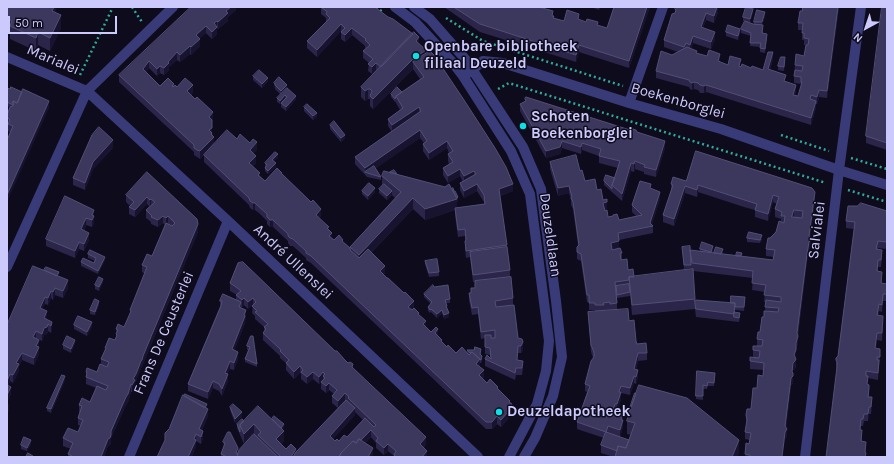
<!DOCTYPE html>
<meta charset="utf-8">
<style>
body{margin:0}
#map{position:relative;width:894px;height:464px;overflow:hidden;background:#0e0c1c;font-family:Karla,sans-serif}
canvas{display:block}
.frame{position:absolute;inset:0;border:8px solid #ccc9fc;pointer-events:none}
.north{position:absolute;left:846px;top:8px;width:40px;height:40px;-webkit-text-stroke:3px #0e0c1c;paint-order:stroke;rotate:220deg;font-size:11px;font-weight:700;line-height:16px;text-align:center;color:#ccc9fc}
.north::after{content:'';display:block;margin:auto;width:14px;height:18px;background:#ccc9fc;clip-path:polygon(50% 0,100% 100%,50% 72%,0 100%)}
.scale{position:absolute;left:8px;top:16px;width:109px;height:18px;box-sizing:border-box;border:2px solid #ccc9fc;border-top:0;padding-left:5px;font-size:12px;line-height:14px;white-space:nowrap;color:#ccc9fc;-webkit-text-stroke:3px #0e0c1c;paint-order:stroke}
</style>
<div id="map">
<canvas width="894" height="464"></canvas>
<div class="frame"></div>
<div class="north">N</div>
<div class="scale">50 m</div>
</div>
<script>
const context = document.querySelector('canvas').getContext('2d');
context.lineJoin = 'round';
function stroke(path, color, width, dash) { context.strokeStyle = color; context.lineWidth = width; context.lineCap = dash ? 'butt' : 'round'; context.setLineDash(dash || []); context.stroke(path); }
function fill(path, color) { context.fillStyle = color; context.fill(path, 'evenodd'); }
function write(font, color, halo, rows, align = 'center') {
  context.font = font + ' Karla,sans-serif'; context.lineWidth = 3; context.setLineDash([]); context.textBaseline = 'middle'; context.strokeStyle = halo; context.fillStyle = color; for (const [text, x, y, turn = 0] of rows) {
    context.save(); context.translate(x, y); context.rotate((+turn || 0) * Math.PI / 180); context.textAlign = isNaN(turn) ? turn : align; if (halo) context.strokeText(text, 0, 0); context.fillText(text, 0, 0); context.restore();
  }
}
const path = new Path2D(`
 M132 7 142 22
 M376 7 384 13
 M446 18 483 41 623 86
 M80 75 113 7
 M498 89 509 83 826 183
 M645 93 669 100
 M781 135 829 151
 M851 158 887 169
 M848 190 887 202`);
const minor = new Path2D(`
 M395 7 415 22 453 63 463 76 511 151 530 194 549 341 546 371 537 404 509 457
 M414 7 430 19 466 60 523 147 541 189 556 301 562 357 553 396 535 438 524 457
 M7 57 87 91 228 221 478 457
 M468 73 483 61 503 63 629 103 721 129 839 170 887 185
 M629 103 663 7
 M7 267 87 91 173 7
 M129 457 228 221
 M805 457 839 170 861 7`);
const wall = new Path2D(`
 M7 7H56V13L61 28 50 51 38 45 36 51 10 39V33L7 31Z
 M236 7V10L228 17V21L218 29 217 28V34L212 39 206 33 200 38V46L191 55 190 54 180 62 177 60 169 67V70L164 75 160 73 157 76 149 68 146 72 160 86 174 85 193 92 191 95 213 120 212 121V132L214 144 237 139 257 150 253 153 256 163 253 166 260 176 265 181 282 174 321 216 319 218 329 230 332 238 334 240 343 242 350 248V247L395 198 392 195 387 200 379 193V189L382 185V176L397 174 419 180 458 201 457 202V208L484 204V202L477 191 464 198 460 190V183L463 182 460 176 448 183 443 175V168L449 164 448 161V154L449 153 447 148 429 160 423 151V144L424 143 420 138 375 168 381 177V180L367 177 355 164V157L392 132 388 126V119L400 110 396 103V102H395L391 97V94L402 92 420 79 413 69 373 109 370 106V99H368L365 101 361 97V87L377 70H376L372 74 368 71 369 63 363 58V51L366 49 365 48V46L352 35 345 42 341 39V31L317 57 307 48V41L327 21H326V18L321 14V7L419 44 513 191 500 196 507 245 510 270V277L513 298V305L518 338 523 350 521 353H518L517 360 523 368 522 375H516L515 380 485 366V359L491 358 490 355 485 354V338L481 339 478 314 472 315 469 300V293H471V288H475V282H473L470 257 466 258 465 248V236L458 237 455 215V210L425 220 413 209 371 253 385 273 383 275 414 308 419 315 426 327 431 332 438 336 442 342 447 347 456 353H467V350L481 353V355L482 360 481 363H480V367L484 377 482 379 487 383 498 389 510 402 512 411 508 419 501 427 497 424 492 429H486L311 263 306 260V258L293 246H290L288 243V241L273 227H270L267 224V221L259 213 255 210H253L250 208 249 205 204 162V155L200 159 194 155V152L119 82V75Z
 M444 7H539L553 16 554 18 564 21 579 20 607 28 650 7 629 68 579 52 576 62 480 32Z
 M591 7H600L599 10Z
 M718 7V12L714 23 706 20 703 28 715 39 711 49 693 43 691 49 697 53 720 61V62L728 65 741 66 751 68 763 70 773 59 770 70 786 82 796 92 795 95 798 96 801 87V84L794 83V76L795 65 804 56 806 45H804V40H802V30H798V23L802 11 805 8 839 7 827 98 819 97 817 104H816V108L811 125 706 92 704 93H700L698 90 694 89 692 90 690 89 689 87 656 78V71L672 55 678 52 664 47V40L675 13V9Z
 M746 7H755L754 9H753V12L750 23 754 24V22L765 16 762 25 763 29V33L767 37 765 53 760 52V47L750 46 751 36 741 33V29L745 21H743V17Z
 M887 7V150L866 143V136Z
 M726 32H740L738 40 726 36Z
 M785 61 784 71 778 70V66Z
 M253 76 268 81 262 88 253 80Z
 M274 83 287 88 296 99 286 111 281 107V103L286 99 280 104 277 102V98L281 95 275 89Z
 M7 88 49 108 8 138 10 132 8 131V125L7 124V115L10 107 7 106Z
 M525 99 637 132 665 148 656 177 644 174V172L635 169 634 172 631 171 622 201 604 185V181L615 178 618 168 599 163V156L582 150 581 154 562 148 560 154 546 158 520 111V104L525 101Z
 M304 107 317 117 313 120 304 111Z
 M330 125 345 138 341 142 330 129Z
 M113 148 93 169 85 190 73 185V178Z
 M278 158 274 161 276 167 268 174 265 171V163Z
 M550 162 580 171 585 181 597 190 607 209H605L608 217 619 220 636 216 632 212V205L651 189 660 199 652 224 653 226V233L619 240V248L612 249 622 253V259L628 270 634 277 692 269 691 267V268L684 269 682 247 690 253 700 251V249L713 250 712 253 723 252 722 254 773 260 774 257 766 256V249L770 238 776 232 781 222V219L775 217V209L777 204 773 202 768 221 755 217V210L744 207 698 192 697 197 685 193 674 226 663 222V215L671 191V184L686 181 815 199 810 236 811 245V247L809 249 807 261 798 335V343L796 349V357L795 358 796 366 795 369 793 370V383L791 385 786 428 787 436 785 439 782 457H745L746 443 749 444 750 440 745 439V432L747 424 746 422V415L751 409 757 388 763 376V370L750 369V357H753V346H757V339L760 332 764 317 766 302H764L765 292 752 290 753 278 693 271 695 300 731 303 745 301 744 311 735 310V312L740 316 739 322 696 317 695 309 632 315 630 293V296L617 298V310L629 321 637 344 647 353V360L638 361 636 370 638 377 636 384 634 383 630 395 621 393V400L617 411 623 413V427L620 437 629 440 631 435 627 434V421L629 415V411L739 453 737 457H614L601 453V445L604 438 577 429V422L587 392 585 391V384L593 358 591 352 588 312H595V310H589V302H587L581 261 577 259V247L578 245 573 209 571 205V200L569 193 558 196 550 169ZM604 310H610L604 311Z
 M147 172 198 232 143 364 142 367 141 368 136 381 135 383V387L132 392H131L128 402 126 405 111 438V442L110 445 108 446 104 457H68V454L71 449 63 446V438L78 432 81 426 78 425V418L80 412H79V405L90 402 96 388 86 384V372H97L101 364V359L105 350V348L115 340 116 338V329L124 327 130 314V310L145 274 142 272V265L152 256 165 225 163 223 158 227 151 224V222L146 218V210L150 207 147 204 135 217 129 214V207L130 206 126 202V195Z
 M362 191 375 192 368 200 362 194Z
 M94 210V223L92 227 86 225 84 231 89 240 84 251 79 249 75 258 46 246V239Z
 M887 211V247V246L886 249 878 248V249L882 257 881 267H878V271L882 279V283L887 284V301H883L882 312 879 311 878 315 883 323 882 341 877 340 876 348 880 356 878 380 868 378 867 384 869 388V397L872 404 871 414H869L868 421H864L863 426H861L860 430 862 437V441L866 449V457L837 369 836 368V358L838 356 854 229 846 228V221Z
 M747 238 762 239 760 243 747 242Z
 M88 254 105 260 98 274 81 266V262L94 263 95 261 88 258Z
 M425 261 439 272V276L429 277 425 264Z
 M238 263 353 368 426 444 424 447 427 457H394V456L388 451 384 455 376 448V443L371 437 365 443 373 457H221V454L224 446 223 442 238 452V454L250 438 244 444 237 428V424L244 421 272 419 284 428 282 429 284 441 281 444 286 449 296 453 345 401V400L338 408 332 403V396L334 394 329 390 326 393 321 389V382L323 380 319 384 313 379 307 384 301 379V374L300 373 294 379 286 370V363L280 358V356L263 340V333L264 331V327L255 319V316L252 313 253 305 248 309 244 305 242 307H241V308L246 310 245 323 234 351 238 359 234 370 230 369 227 374 228 381 222 396 219 391 213 388 208 399 188 391V384L220 306V301L236 300V295H237L230 291V283ZM355 412 363 420 347 437 339 441H335L333 439 355 415Z
 M58 276 68 288 63 298 55 295 53 300 51 298 48 305 45 304 42 309 47 318V320L52 322V329L51 333 48 331 47 334 44 335 42 341 36 338 39 340V354L34 365 22 360 19 366V371L13 383 10 381 8 386 11 394 7 402 9 410 7 413V325Z
 M103 282 99 291 95 289V285Z
 M434 287 450 299V303H446L449 317 444 319 442 313 437 318 431 312 430 313 428 311V307L431 304 424 297V294Z
 M99 305 95 315 90 314V310Z
 M74 325 92 326 87 336 74 329Z
 M251 336 257 364V367L245 362V359L248 350H247V346Z
 M75 343 71 353 63 349V345Z
 M697 371 715 376 714 386H708L707 389H703V400L696 399Z
 M65 380 51 413 47 411V408Z
 M207 407V408L208 416 202 430 203 438 201 444 196 441V447L169 429Z
 M230 407 242 416 235 423 230 410Z
 M31 444 27 451 21 449V445Z`);
const shadedWall = new Path2D(`
 M54 7H56V16L52 11Z
 M231 7H236V10L228 17V21L218 29V22L226 11Z
 M647 7H650L629 68V61Z
 M717 7H718V12L714 23V16Z
 M838 7H839L827 98V91Z
 M753 9V12L750 23V19Z
 M765 12V16L762 26V22Z
 M706 13V20L701 34V27Z
 M61 15V28L50 51V38Z
 M217 21V34L212 39V32L214 23Z
 M341 24V31L317 57V50Z
 M206 26V33L196 42V35Z
 M352 28V35L345 42V35Z
 M740 29V32L738 40V36Z
 M38 32V45L36 51V38Z
 M715 32V39L711 49V42Z
 M693 36V43L690 52V45Z
 M419 37V47L416 41Z
 M200 39V46L191 55V47Z
 M579 45V52L576 62V55Z
 M190 46V54L180 62V55Z
 M426 50V61L413 62V69L373 109V99L413 59Z
 M177 52V60L169 67V70L164 75V68L168 62Z
 M773 52V59L768 76V69Z
 M720 54V61L718 69V61Z
 M149 61V68L143 76V69Z
 M376 63V70L372 74V67Z
 M160 66V73L157 76V69Z
 M268 78V81L262 88V84Z
 M694 82V89L692 90V83Z
 M193 85V92L187 99V91Z
 M287 85V88L281 95V91Z
 M706 85V92L704 93V86Z
 M796 85V92L793 102V95Z
 M368 89V99L365 101V91Z
 M819 90V97L817 104V97Z
 M285 95V98L280 104V101Z
 M296 96V99L286 111V107Z
 M49 101V108L7 202V195Z
 M816 101V108L811 125V118Z
 M419 107V114L392 132V125Z
 M213 112V120L209 124V117Z
 M317 113V117L313 120V116Z
 M212 128V139L214 137V144L200 159V151L209 130Z
 M420 130V138L368 174 365 172V168Z
 M345 135V138L341 142V138Z
 M113 140V148L93 169 85 190V183L93 162Z
 M447 141V148L429 160V153Z
 M562 141V148L560 154 546 158V151Z
 M665 141V148L656 177V170Z
 M257 142V150L250 157V150Z
 M582 143V150L581 154V147Z
 M278 154V158L272 163V160Z
 M256 156V163L249 170V163Z
 M635 161V169L634 172V164Z
 M276 163V167L268 174V171Z
 M631 163V171L622 201V194Z
 M460 169V176L448 183V176Z
 M474 171V178L464 183V176Z
 M477 184V191L464 198V191Z
 M513 184V191L499 196V189Z
 M698 185V192L697 197V190Z
 M569 186V193L558 196V188Z
 M685 186V193L674 226V219Z
 M375 188V192L368 200V196Z
 M392 191V195L387 200V196Z
 M660 192V199L651 227 650 223Z
 M815 192V199L810 241 811 238V247L809 249 807 261 797 339 798 336V343L796 350V343Z
 M773 195V202L768 221V214Z
 M147 197V204L135 217V210Z
 M458 197V201L457 202V209L425 220V209Z
 M413 198V209L359 265V255Z
 M151 199V206L150 207V200Z
 M607 202V209L603 210V203Z
 M253 203H255V210H253Z
 M321 209V216L316 222V215Z
 M94 210V223L92 227V215Z
 M794 210V217H792Z
 M163 216V223L158 227V220Z
 M168 216V223L166 225V218Z
 M86 218V225L81 236V229Z
 M270 220H273V227H270Z
 M198 224V232L143 364 142 367 141 368 136 381 135 383V387L132 392V385L133 379Z
 M89 233V240L84 251V244Z
 M332 233V240L329 236Z
 M619 241V248L611 250V243Z
 M79 242V249L75 258V251Z
 M105 257V260L98 274V271Z
 M385 266V273L380 279V271Z
 M103 279V282L99 291V287Z
 M68 280V288L63 298V291Z
 M55 288V295L53 300V292Z
 M51 291V298L48 305V298Z
 M883 294V301L882 312V305Z
 M45 297V304L40 315V308Z
 M244 298V305L242 307V300Z
 M253 298V305L248 309V302Z
 M99 301V305L95 315V312Z
 M414 301V308L408 314V307Z
 M246 310 245 323 232 357V349Z
 M442 310V313L437 318V314Z
 M47 311V318L44 326V318Z
 M449 313V317L444 319V315Z
 M883 316V323L882 341V333Z
 M426 321V328L423 324Z
 M52 322V329L51 333V326Z
 M92 322V326L87 336V332Z
 M48 324V331L47 334 44 335 42 341V334L44 328Z
 M438 329V336L435 333Z
 M36 331V338L33 337Z
 M877 333V340L875 355V348Z
 M39 340V354L34 365V358L36 346Z
 M75 340V343L71 353V349Z
 M523 342V350L521 353V346Z
 M796 350V357L795 359H796L795 369 793 370 792 377 793 373V383L791 385 786 430 787 429V436L785 439 782 457 794 355 795 352Z
 M238 352V359L234 370V363Z
 M22 353V360L19 366V371L13 383V375L16 363Z
 M638 353V361L634 376V369Z
 M480 359V367L476 364Z
 M879 360V367L878 380V373Z
 M230 361V369L225 380V373Z
 M300 366V373L294 379V372Z
 M484 370V377L479 382V375Z
 M638 370V377L636 384V377Z
 M313 372V379L307 384V377Z
 M323 372V380L319 384V377Z
 M10 374V381L7 388V381Z
 M228 374V381L222 396V389Z
 M65 376V380L51 413V409Z
 M634 376V383L630 395V388Z
 M213 381V388L208 399V392Z
 M329 383V390L326 393V386Z
 M131 384V392L128 402 126 405 111 438V442L110 445 108 446 104 457H101Z
 M621 386V400L617 411V404L619 392Z
 M11 387V394L7 403V395Z
 M345 393V400L338 408V401Z
 M872 397V404L871 414V407Z
 M9 403V410L7 413V406Z
 M512 404V411L508 419 501 427V420Z
 M869 407V414L868 421V414Z
 M355 408V415L330 443V436Z
 M208 409V416L199 436V429Z
 M242 412V416L235 423V419Z
 M623 413V427L620 437V430L621 420Z
 M497 416V424L492 429V422Z
 M254 424V434L244 444V434Z
 M284 424V428L279 433V429Z
 M371 430V437L356 453V446Z
 M203 431V438L201 444V437Z
 M284 431V441L276 450V439Z
 M196 434V447L192 457H188Z
 M426 437V444L420 451V444Z
 M31 440V444L27 451V448Z
 M739 440V453L737 457H732Z
 M866 442V449L865 457V452Z
 M388 444V451L384 455V448Z
 M373 448V457H368Z
 M296 449V457H291Z
 M427 451V457H422Z`);
const building = new Path2D(`
 M7 7H54L52 11 61 15 50 38 38 32 36 38 10 26 12 21 7 18Z
 M191 7H231L226 11 228 13 218 22 217 21 214 23 217 27 212 32 206 26 196 35 200 39 191 47 190 46 180 55 177 52 168 62 169 63 164 68 160 66 157 69 149 61 143 69 160 86 168 78 174 84 172 86 173 87 175 85 177 87 185 78 193 85 187 91 195 99 197 97 213 112 209 117 212 120V128L209 130 212 133 211 134 214 137 200 151 197 150 194 148V145L119 75Z
 M321 7H375L388 17 393 19 413 34 381 67 376 63 372 67 368 64 373 59 363 51 370 45 365 40 366 39 352 28 345 35 341 32 345 28 341 24 317 50 307 41 330 18 326 14 327 12Z
 M454 7H539L553 11 552 16H554L553 18 564 21 567 10 579 14 578 19 586 22 587 19 598 22 597 25 607 28 614 7H647L629 61 579 45 576 55 480 24Z
 M676 7H717L714 16 706 13 701 27 715 32 711 42 693 36 690 45 686 43 684 47 664 40 672 14 675 13 676 10 675 9Z
 M746 7 753 9 750 19 743 17Z
 M803 7H838L827 91 819 90 817 97 811 95 810 99 816 101 811 118 706 85 704 86 700 85 698 83 694 82 692 83 690 82 689 80 656 71 661 51 672 55 687 47 697 51 696 53 707 56 709 50 720 54 718 61 728 65 730 56 741 59 739 66 741 67 742 64 751 68 752 66 763 70 768 52H773L768 69 786 75 784 81 796 85 793 95 798 96 802 82H801V77L794 76 795 70 802 71 803 66 795 65 796 54 804 56 806 45H808L809 39 804 38V33H802L803 23H798L800 11H802Z
 M882 7H887V143L866 136Z
 M757 10 765 12 762 22H754Z
 M745 21 753 24 763 25 762 33 767 34 765 49 760 48 761 43H750L751 33 741 29Z
 M728 25 740 29 738 36 726 32Z
 M414 32 419 37 416 41 426 50 413 59 373 99 370 96 372 91 370 89H368L365 91 361 87Z
 M430 51 434 55 464 100 495 148 506 167 513 184 499 189 507 245 466 251 465 241 466 240 465 229 458 230 455 208 485 204 484 195 477 184 464 191 460 183 476 174 474 171 464 176 460 169 448 176 443 168 453 162 448 154 453 151 447 141 429 153 423 144 427 141 420 130 365 168 355 157 421 111 419 107 392 125 388 119 403 108 396 96 424 77 413 62Z
 M781 57H785L784 67 778 66Z
 M259 70 268 78 262 84 253 76Z
 M279 77 287 85 281 91 275 85V84L274 83Z
 M11 87 22 92 17 103 13 101V105L7 102V88L10 89Z
 M397 87 402 92 396 96 395 99 391 94Z
 M287 88 296 96 286 107 281 103 287 97 285 95 280 101 277 98Z
 M23 89 49 101 7 195V137L8 138 13 126 8 124 10 120 7 117V115L10 107 13 106V101L17 103Z
 M526 97 630 130 633 129 636 130 637 132 665 141 656 170 644 167 645 165 635 161 634 164 631 163 622 194 612 185 620 161 599 156 601 149 582 143 581 147 562 141 560 147 546 151 520 104 526 101 525 99Z
 M307 104 317 113 313 116 304 107Z
 M334 121 345 135 341 138 330 125Z
 M99 127 113 140 93 162 85 183 73 178 92 135Z
 M227 130 237 139 240 134 250 143 253 139 257 142 250 150 256 156 249 163 260 173 258 175 265 181 277 168 282 173H281L311 202 313 200 321 209 316 215 329 227 327 228 332 233 329 236 334 240 339 235 343 240 342 241 350 248V250L359 258 368 249 385 266 380 271 387 278H388L404 293 405 292 414 301 408 307 412 310 414 308 419 313 418 314 426 321 423 324 431 332 436 327 438 329 435 333 442 340 441 341 447 347 448 345 456 353 462 347 469 355 472 352 480 359 476 364 484 370 479 375 487 383 490 379 498 387 497 388 510 401 509 402 512 404 508 412 501 420 497 416 492 422H486L311 256 306 253V251L293 239 290 238 288 236V234L273 220H270L267 217V214L255 203H253L250 201 249 198 204 155Z
 M696 151 812 188 815 192 809 236 811 238V240L809 242 807 254 797 333 798 336 796 343V350L795 352 794 355 796 359 795 361 793 363 792 372 793 373V376L791 378 785 426 787 429 785 432 782 457H750V455L745 454 746 443 749 444 751 433 745 432 747 420 746 415 747 409H751L753 388H757L758 375 763 376 764 363 750 361V357L759 358 760 351 753 350V346H762L763 340 757 339 758 332H760L762 317H764V311L778 312 779 308 765 307 766 300 781 302V297L764 295 766 285 752 283 753 271 692 263 690 250 773 260 775 250 766 249 768 238H770L776 232 779 221 784 223 785 216H781L782 212 775 209 779 197 773 195 768 214 755 210 757 204 698 185 697 190 685 186 674 219 663 215 673 185 671 184 673 177 686 181ZM794 210 803 211 802 218 792 217Z
 M275 152 278 154 272 160 276 163 268 171 265 168 267 165 265 163Z
 M576 155 580 171 582 170 585 181 595 179 597 190 601 189 603 200 607 199V202L603 203 605 211 607 210 608 217 613 216V215L617 214 619 220 642 215 632 205 640 181 651 184 650 188 660 192 650 223 653 226 618 233 619 241 611 243 612 250 620 248 622 253H620L621 260 627 259 628 270 633 269 634 277H629V280L615 282 617 303 610 304V302L603 303 604 305H595V303H589V295H587L581 254 577 252V247L579 245 573 202 571 198 572 197 569 186 558 188 550 162Z
 M374 166 381 177 367 173 365 172Z
 M394 170 397 174 390 172Z
 M384 171 445 187 449 184 457 199 425 209 413 198 359 255 350 247 401 192 382 176Z
 M147 172 197 219 198 224 143 356 142 360 141 361 136 374 133 379 135 380 132 385 131 384 128 394 126 397 111 431V435L110 438 108 439 101 457H72V456L68 454 73 443 63 438 68 428 78 432 83 420 78 418 82 406 79 405 82 398 90 402 97 386 106 390 108 386 86 377 87 373 86 372 87 368 97 372 100 364 107 367 109 362 101 359 106 348H105L109 338 115 340 117 335 116 334 118 330 116 329 118 324 124 327 131 311 130 310 147 267 142 265 147 254 152 256 166 223 172 226 175 223 168 216 166 218 163 216 158 220 151 217 152 216 146 210 155 202 151 199 150 200 147 197 135 210 129 207 134 202 126 195Z
 M606 175 615 178 612 185V189L604 181Z
 M369 183 375 188 368 196 362 191Z
 M384 184 392 191 387 196 379 189Z
 M453 188 454 191H455L458 197 457 198 452 189Z
 M65 196 94 210 92 215 94 216 92 220 86 218 81 229 89 233 84 244 79 242 75 251 46 239Z
 M861 203 887 211V239L886 242 878 241 876 249 882 250 881 260H878L877 271 882 272 881 283 887 284V294H883L882 305 879 304 877 315 883 316 882 333H877L875 348 880 349V357H877V360H879L878 373 866 371V376H868L867 384 869 385V388L868 397H872L871 407H869L868 414H864L863 419H861L860 430H862L861 441 866 442 865 452 866 453 865 457H826L837 367V362L836 360V358L838 356 855 222 846 221 848 206H857Z
 M749 232 762 235 760 240 747 238Z
 M702 242 713 246 711 252 700 249Z
 M690 246 691 265H684L682 247Z
 M507 247 510 270 473 275 470 252Z
 M716 247 723 249 721 254 714 253Z
 M90 250 105 257 98 271 81 262 83 258 94 263 96 258 88 254Z
 M737 252 742 253 741 256H736Z
 M437 259 439 272 429 273 425 261Z
 M243 262 335 351H337L344 359 348 363 350 362 353 364 352 367 426 437 420 444 427 451 422 457H396L394 455 396 451 388 444 384 448 376 441 378 438 371 430 361 440 359 439 356 443 353 441 341 453 339 457H293L296 452 346 400 355 408 330 436 335 441 337 439 339 441 344 435 347 437 365 418 374 427 376 425 348 398 349 397 345 393 338 401 332 396 337 390 329 383 326 386 321 382 325 378 323 376 325 374 323 372 319 377 313 372 307 377 301 372 303 370 300 366 294 372 286 363 289 360 280 351 281 350 263 333 266 329 264 327 268 324 255 312 257 311 252 306 256 302 253 298 248 302 244 298 242 300 236 295 241 291 236 287 230 283 238 263Z
 M33 266 68 280 63 291 55 288 53 292 51 291 48 298 45 297 40 308 47 311 44 318 52 322 51 326 48 324 47 327 44 328 42 334 36 331 33 337 39 340 36 346 39 347 34 358 22 353 16 363 19 364 13 375 10 374 7 381V325Z
 M46 267 59 272 57 276 44 270Z
 M693 269 695 299 632 305 629 277Z
 M99 277 103 279 99 287 95 285Z
 M511 277 513 298 495 301 496 307 514 305 518 338 522 339 523 342 521 346H518L517 360 523 361 522 368H516L515 373 485 359 487 355 491 359 490 348 485 347V335H491V338H495V330L481 332 478 307 472 308 469 293H471V288H475V281Z
 M629 284 630 292 617 295 616 286Z
 M433 285 434 287 448 285 450 299 445 300 447 306H446L449 313 444 315 442 310 437 314 431 309 430 310 428 307 432 302 424 294Z
 M223 294 241 302 239 307 246 310 244 315 245 316 232 349 238 352 234 363 230 361 225 373 228 374 222 389 219 384 213 381 208 392 188 384 221 306 222 301H220Z
 M731 296 745 297 744 307H735V303H731Z
 M95 299 99 301 95 312 90 310Z
 M695 300 735 303 734 314 696 309Z
 M628 309 629 321 634 320 636 341 637 344 646 343 647 353H638L634 369 638 370 636 377 634 376 630 388 621 386 619 392H621L617 404H615L613 410 623 413 621 420H623L620 430 608 426 606 432 577 422 590 386 585 384 591 361 594 357V352L591 345 588 312Z
 M734 312 740 313 739 318 734 317Z
 M78 316 92 322 87 332 74 325Z
 M67 336 75 340 71 349 63 345Z
 M251 336H253L257 364 245 359 250 347 247 346Z
 M475 347 481 349 480 354 482 356 481 360 472 352 470 353 467 350H474Z
 M697 371 715 373 714 383 708 382 707 386 703 385V396H696Z
 M62 375 65 376 51 409 47 408Z
 M7 385 11 387 7 395Z
 M639 385 687 398 739 440 732 457H615L618 446 626 448 635 423 627 421Z
 M635 393H636L630 411H629Z
 M185 394 207 404 205 408 184 396Z
 M183 395 208 409 199 429 203 431 201 437 196 434 194 439 196 440 188 457H157L165 440V433L169 429Z
 M233 404 242 412 235 419 230 407Z
 M258 406 284 431 276 439 286 449 291 444 296 449 291 457H281L258 435 261 432 254 424 244 434 240 425Z
 M274 416 284 424 281 428 272 419Z
 M242 419 244 421 240 425V432L237 424Z
 M228 432H230L238 448 236 453 238 454 237 457H227L221 454 225 443 223 442Z
 M606 432 629 440 626 448 618 446 617 451 601 445Z
 M254 434 278 457H237L239 450Z
 M24 437 31 440 27 448 21 445Z
 M359 439 373 448 368 457H339L341 453 353 441 356 443Z
 M28 453 33 456V457H26Z`);
const markers = [
 [416,56,4,"#0bdfe7"],
 [523,126,4,"#0bdfe7"],
 [499,412,4,"#0bdfe7"]
];
const poiNames = [
 ["Openbare bibliotheek",424,47],
 ["filiaal Deuzeld",424,64],
 ["Schoten",531,117],
 ["Boekenborglei",531,134],
 ["Deuzeldapotheek",507,412]
];
const streetNames = [
 ["Marialei",53,60,23],
 ["Boekenborglei",678,101,16],
 ["Salvialei",817,230,-83],
 ["Deuzeldlaan",550,235,82],
 ["André Ullenslei",293,262,43],
 ["Frans De Ceusterlei",164,333,-67]
];
stroke(path, '#32a899', 2.5, [2, 3]);
stroke(minor, '#393b79', 10);
fill(wall, '#2a2549');
fill(shadedWall, '#18142f');
fill(building, '#3c375d');
stroke(building, '#524e76', 1);
for (const [x, y, r, color] of markers) { const dot = new Path2D(); dot.arc(x, y, r, 0, 2 * Math.PI); context.fillStyle = color; context.fill(dot); stroke(dot, '#0e0c1c', 1.5); }
write('bold 15px', '#ccc9fc', '#0e0c1c', poiNames, 'left');
write('15px', '#ccc9fc', '#0e0c1c', streetNames);
</script>
